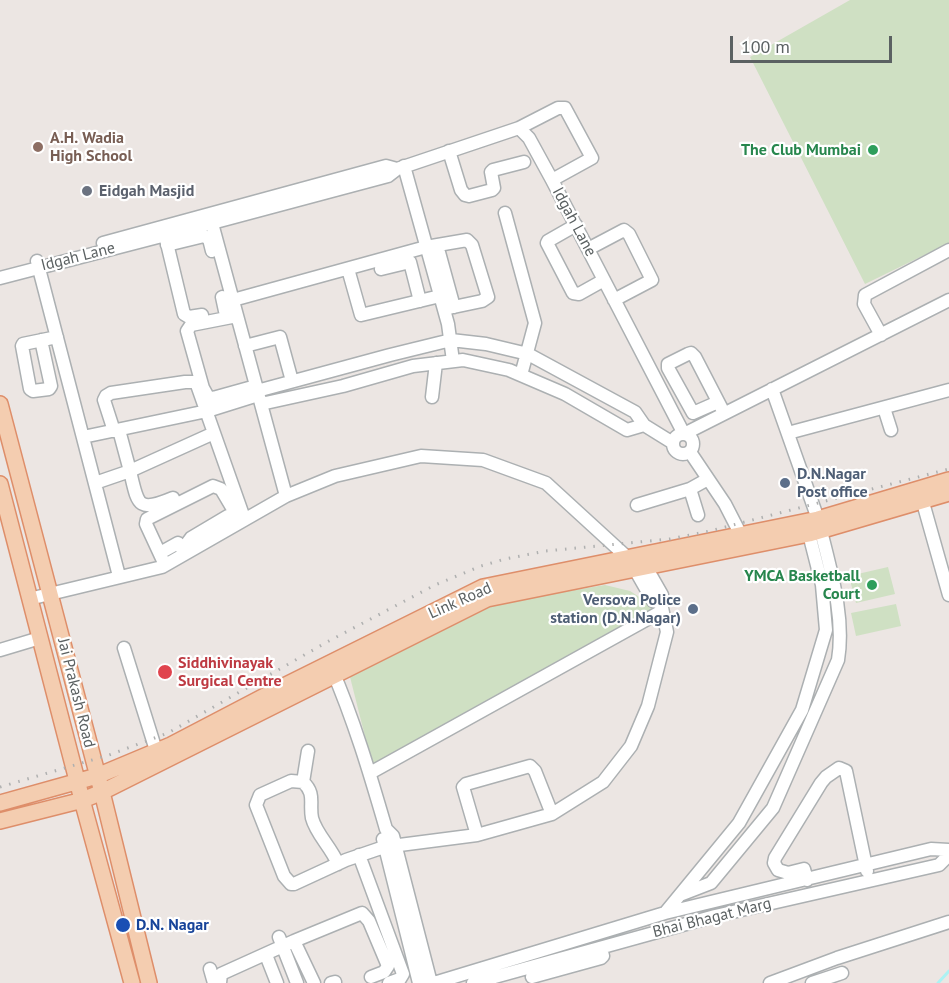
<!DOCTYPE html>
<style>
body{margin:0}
#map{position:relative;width:949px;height:983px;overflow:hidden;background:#ece6e3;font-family:"PT Sans",sans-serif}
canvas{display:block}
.scale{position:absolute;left:730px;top:36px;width:162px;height:27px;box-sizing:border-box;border:3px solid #5b6162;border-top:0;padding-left:8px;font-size:18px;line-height:21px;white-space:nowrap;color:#5b6162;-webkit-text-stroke:4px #fff;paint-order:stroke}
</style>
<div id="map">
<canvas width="949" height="983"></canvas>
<div class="scale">100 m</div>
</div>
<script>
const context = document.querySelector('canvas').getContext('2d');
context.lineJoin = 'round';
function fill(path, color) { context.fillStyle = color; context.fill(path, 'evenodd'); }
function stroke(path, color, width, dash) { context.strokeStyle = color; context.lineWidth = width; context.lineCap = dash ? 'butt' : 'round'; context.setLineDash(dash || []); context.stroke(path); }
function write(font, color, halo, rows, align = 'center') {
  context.font = font + ' "PT Sans",sans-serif'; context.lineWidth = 4.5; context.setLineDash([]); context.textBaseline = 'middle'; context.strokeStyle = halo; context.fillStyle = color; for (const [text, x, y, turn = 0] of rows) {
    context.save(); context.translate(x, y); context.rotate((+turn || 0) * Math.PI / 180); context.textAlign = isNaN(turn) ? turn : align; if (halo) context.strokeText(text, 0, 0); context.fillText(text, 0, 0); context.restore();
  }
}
const green = new Path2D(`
 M850 0H949V243L865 284 750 57Z
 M888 567 895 594 856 603 849 576Z
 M605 585 630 591 652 605V610L373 768 349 673 494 603Z
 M896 604 901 626 856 636 851 613Z`);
const stream = new Path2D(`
 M938 983 949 971`);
const minor = new Path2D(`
 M519 128 558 108H565L592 158 552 180
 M449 151 461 190 465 195 469 196 492 190 494 188 491 172 493 170 524 162
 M404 166 448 324 453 361
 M505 213 535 323 521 375
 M210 216 286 496
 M576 225 548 241 547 243 573 293 579 294 604 280
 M165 235 184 314 189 317 202 315
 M103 243 386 166 397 169
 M167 245 204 236 209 239 212 251
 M437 245 454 307
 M588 249 624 230 629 234 652 280 614 300
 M37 261 119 576
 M348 269 361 315 440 296
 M381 269 410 262 420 301
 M0 278 212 223 388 176 397 169 519 128 529 138 552 180 684 434 949 300
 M222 297 225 311
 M233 300 426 247 467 240 472 245 488 297 482 301 444 309
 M237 316 191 325 187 331 203 388 208 397 213 398 256 386
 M881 335 864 304 865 295 949 250
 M41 340 51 386 49 389 33 391 30 389 22 346 23 344 57 337
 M245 346 280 337 292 381
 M772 389 818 519
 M257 391 390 355 451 340 486 344 528 354 635 412 644 425 673 443
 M432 397 436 363
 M718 402 693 413 668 368V364L688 354 691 353 695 357 724 413
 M261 404 343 386 413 366 463 360 509 370 565 394 627 430 644 425
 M884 408 891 430
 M119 430 130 471 214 433
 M114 431 104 400 106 396 111 393 185 382H196L244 518
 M788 433 949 390
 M673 444a10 10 0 1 1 20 0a10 10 0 1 1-20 0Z
 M83 437 207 411 258 395
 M690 452 725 504 744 541
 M95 483 130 471C138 505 137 513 173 498
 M690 489 698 515
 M920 492 949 595
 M637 505 690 489 708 479
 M192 549 188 542 191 538 228 516 234 524
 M160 553 178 543 185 553
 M165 565 146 524 147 519 213 486 221 489 237 516
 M29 599 162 567 286 496 335 476 421 456 483 460 546 483 629 559 653 601 661 603
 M124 648 159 760
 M0 650 40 638
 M331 667C354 720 370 774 386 829L393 836 431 983
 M370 773 662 611
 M303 782 308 751
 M477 835 463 787 466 784 530 766 535 771 552 814
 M383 839 419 983
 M359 855 403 974 400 979 389 983
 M338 864C331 847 316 834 312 818 309 803 316 794 303 782L291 781 260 795 256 805 284 876 291 884H294L346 860 384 847 477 835 552 814 603 782 631 746 648 706 667 632 661 603 662 595 642 560
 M807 880 804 869 788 873 778 870 774 863 775 858 821 783 826 777 839 768 846 771 867 871
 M680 895 711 883 773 808 838 660C845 617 831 572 821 531
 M665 913 739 823 802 710 826 630 822 585 809 534
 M279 937 297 983
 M294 941 314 983
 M266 955 277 983
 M210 969 214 983
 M532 977 601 958 603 956 601 948
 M220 983 221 974 294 941 362 913 369 921 388 966 384 972 371 977
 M331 983 335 982
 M434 983 665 913 931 849 949 850
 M473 983 715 916 939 865 949 855
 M770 983 837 958 949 922
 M812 983 842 973`);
const major = new Path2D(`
 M0 404 102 792 149 983
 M0 484 85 811 132 983
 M0 803 97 776 171 745 282 687 483 587 818 519 949 480
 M0 821 83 800 102 792 487 599 809 534 949 493`);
const rail = new Path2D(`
 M0 787 109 755 168 733 327 642 435 585 481 566 505 559 546 551 670 539 710 531 949 469`);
const markers = [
 [38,147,6,"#8d6e63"],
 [873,150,6,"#2e9e5b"],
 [87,191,6,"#6b7280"],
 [785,483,6,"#5c6f8a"],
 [872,585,6,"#2e9e5b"],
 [693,609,6,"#5c6f8a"],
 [165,672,8,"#e0444e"],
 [123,925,8,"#1a4fb4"]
];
const educationNames = [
 ["A.H. Wadia",50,138],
 ["High School",50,156]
];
const leisureNames = [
 ["The Club Mumbai",861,150],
 ["YMCA Basketball",860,576],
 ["Court",860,594]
];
const worshipNames = [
 ["Eidgah Masjid",99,191]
];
const streetNames = [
 ["Idgah Lane",574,222,62],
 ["Idgah Lane",78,257,-14],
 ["Link Road",460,601,-24],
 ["Jai Prakash Road",76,693,76],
 ["Bhai Bhagat Marg",712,918,-14]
];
const serviceNames = [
 ["D.N.Nagar",797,474],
 ["Post office",797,492],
 ["Versova Police",681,600,"right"],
 ["station (D.N.Nagar)",681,618,"right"]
];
const healthNames = [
 ["Siddhivinayak",178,663],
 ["Surgical Centre",178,681]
];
const transitNames = [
 ["D.N. Nagar",136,925]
];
fill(green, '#cfe0c3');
stroke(stream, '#acf2f3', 3);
stroke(minor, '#acb0b2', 15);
stroke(major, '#de8e6a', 18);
stroke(minor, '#fff', 12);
stroke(major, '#f4cdb0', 15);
stroke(rail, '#afb0b0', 3, [1.5, 8]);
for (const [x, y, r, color] of markers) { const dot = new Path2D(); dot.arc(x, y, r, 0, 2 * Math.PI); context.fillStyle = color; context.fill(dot); stroke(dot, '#fff', 2); }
write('bold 16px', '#785e54', '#fff', educationNames, 'left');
write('bold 16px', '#27864d', '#fff', leisureNames, 'right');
write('bold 16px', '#5b616d', '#fff', worshipNames, 'left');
write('16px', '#5b6162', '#fff', streetNames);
write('bold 16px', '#4e5e75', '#fff', serviceNames, 'left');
write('bold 16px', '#be3a42', '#fff', healthNames, 'left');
write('bold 16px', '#164399', '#fff', transitNames, 'left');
</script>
